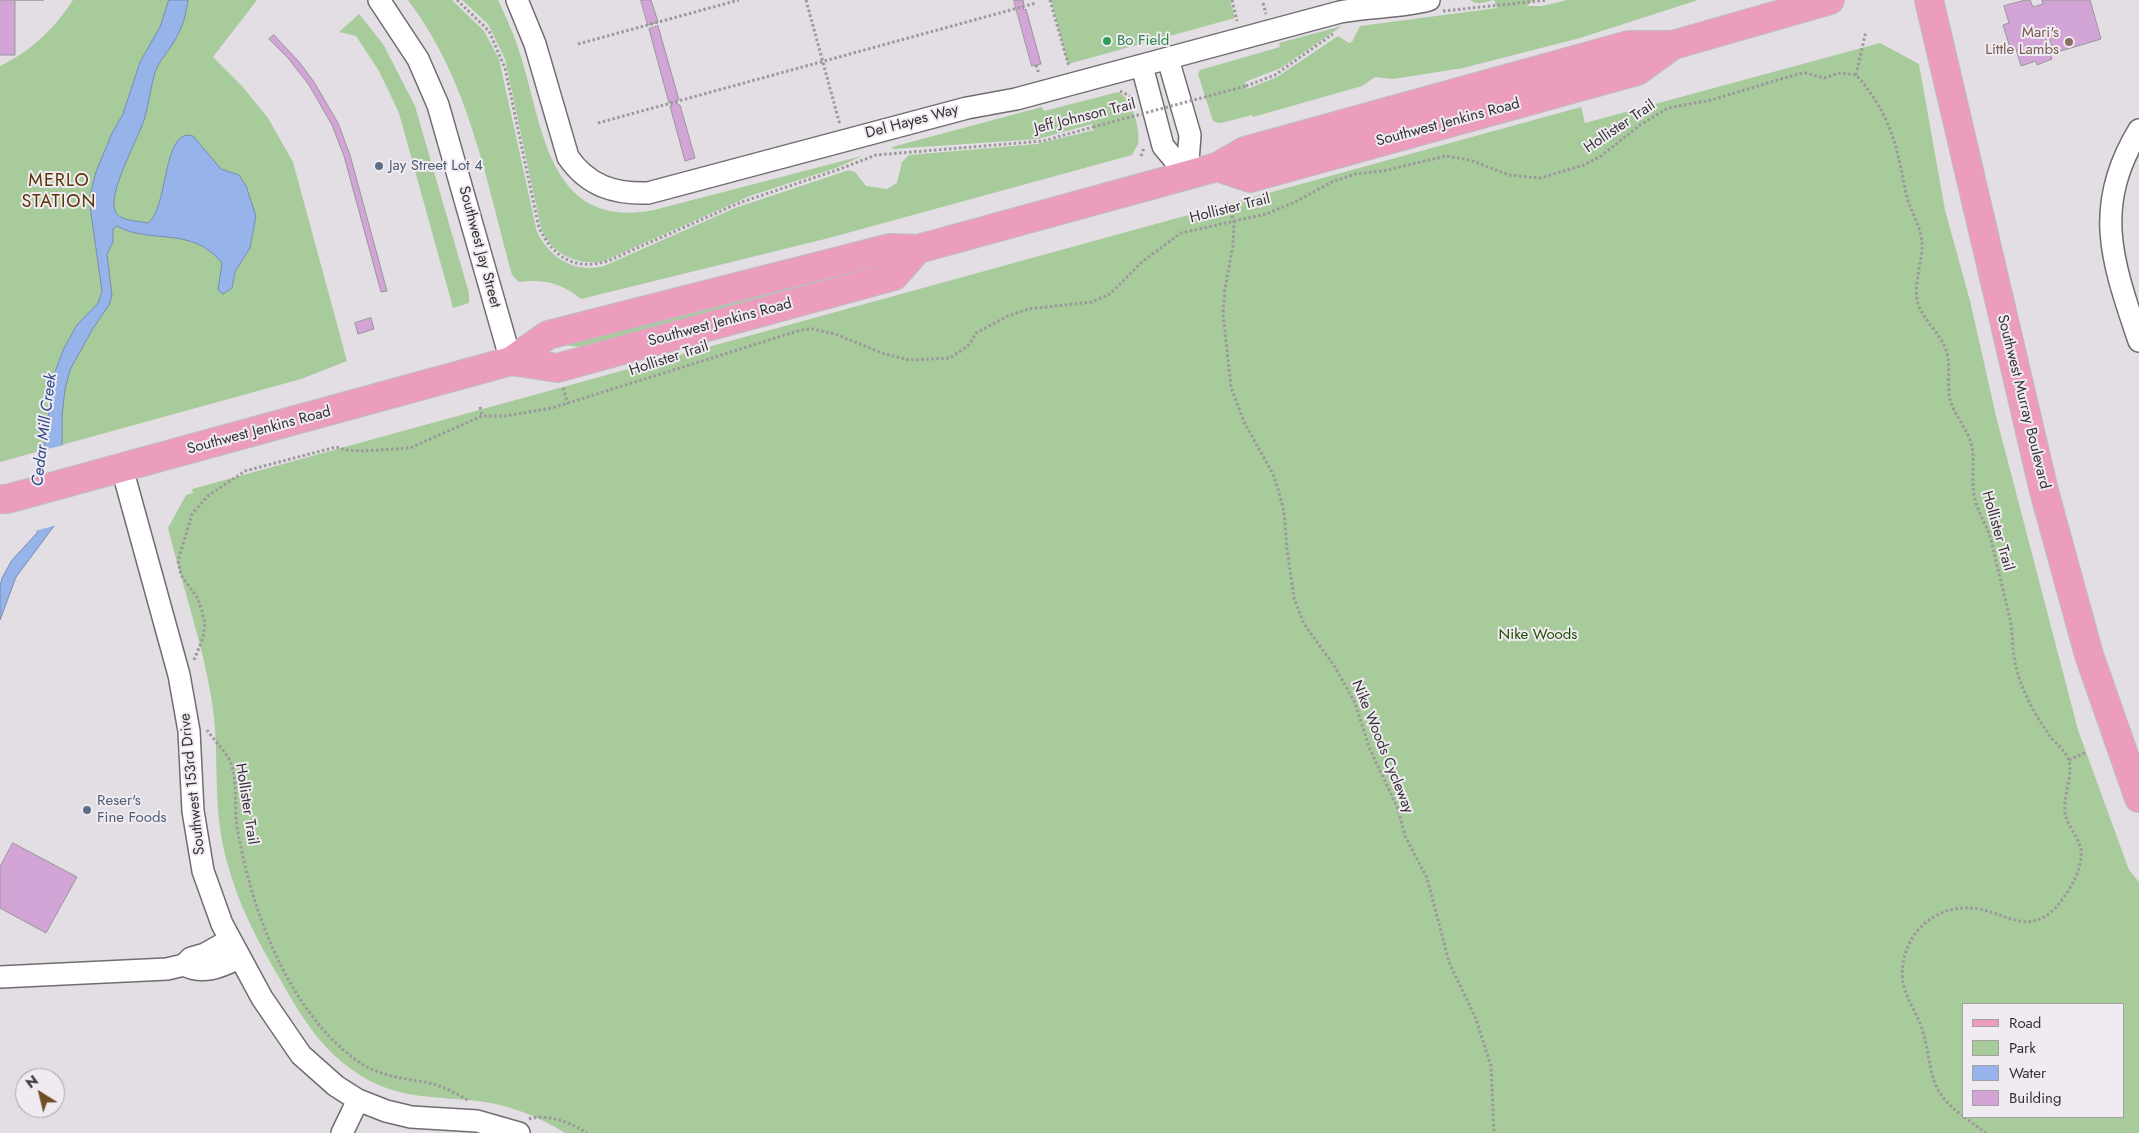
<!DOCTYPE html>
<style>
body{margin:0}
#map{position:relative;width:2139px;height:1133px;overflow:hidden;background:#e3dee3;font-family:Jost,sans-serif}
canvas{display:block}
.legend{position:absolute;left:1962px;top:1003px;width:162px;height:115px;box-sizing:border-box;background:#f0ebf1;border:1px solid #a4a1a5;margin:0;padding:6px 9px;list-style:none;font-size:15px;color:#333133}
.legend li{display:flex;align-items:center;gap:10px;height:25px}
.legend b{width:25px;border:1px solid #a4a1a5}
.north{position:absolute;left:15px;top:1068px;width:50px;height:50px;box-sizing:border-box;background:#f0ebf1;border:1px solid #a4a1a5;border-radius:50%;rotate:324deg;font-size:14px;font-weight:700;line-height:20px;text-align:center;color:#333133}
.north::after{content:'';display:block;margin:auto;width:18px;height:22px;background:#724e28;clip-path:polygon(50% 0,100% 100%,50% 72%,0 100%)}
</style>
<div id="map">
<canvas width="2139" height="1133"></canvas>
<ul class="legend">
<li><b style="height:6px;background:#ec9dbe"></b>Road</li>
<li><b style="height:14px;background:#a7cb9b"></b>Park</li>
<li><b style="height:14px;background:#96b3ea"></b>Water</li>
<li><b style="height:14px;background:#d3a5d6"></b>Building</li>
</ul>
<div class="north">N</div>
</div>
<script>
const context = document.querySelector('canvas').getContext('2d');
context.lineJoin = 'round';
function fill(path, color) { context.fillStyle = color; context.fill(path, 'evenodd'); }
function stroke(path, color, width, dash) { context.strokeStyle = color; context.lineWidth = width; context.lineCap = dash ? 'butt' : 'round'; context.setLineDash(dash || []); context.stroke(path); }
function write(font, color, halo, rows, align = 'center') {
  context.font = font + ' Jost,sans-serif'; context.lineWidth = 4; context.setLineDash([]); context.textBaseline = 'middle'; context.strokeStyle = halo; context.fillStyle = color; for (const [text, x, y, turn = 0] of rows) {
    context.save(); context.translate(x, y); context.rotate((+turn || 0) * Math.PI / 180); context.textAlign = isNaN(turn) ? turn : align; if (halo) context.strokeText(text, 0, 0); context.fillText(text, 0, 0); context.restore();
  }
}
const green = new Path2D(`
 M73 0H257L213 57 242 86 268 118 293 162 347 361 301 379 0 462V66C30 52 55 28 73 0Z
 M408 0H452L484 31 499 59 537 232C551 259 574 273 604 266L735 208 849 170 855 172 866 186 887 189 897 183 902 162 909 155 1037 144 1094 130 1092 124 1038 139 893 149 892 147 1042 107 1044 111 1118 92C1132 98 1141 130 1138 144L1132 155 829 238 581 299C562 283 544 279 519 282L512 275C486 180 469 80 408 0Z
 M462 0H498C507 19 516 39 522 60 544 132 550 230 654 210L862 156 836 168 750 196 604 261C577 266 552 255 541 228L505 59 488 24Z
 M1051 0H1230L1235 18 1068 64Z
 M1470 0H1533L1527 6H1542L1567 0H1698L1580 38 1463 68 1393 79 1375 77 1362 86 1253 117 1252 115 1221 123 1214 122 1212 118 1198 74 1200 70 1280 47 1279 43 1342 26 1281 68 1245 82 1247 89 1277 77 1338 36 1349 43 1352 42 1360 26 1497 8 1494 0C1484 2 1479 6 1470 0Z
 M359 14 383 44 415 106 469 293V303L453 308 399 113 379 71 356 36 339 32Z
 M1880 43 1919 64 1945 210 1970 301 1996 416 2078 730 2129 870 2139 882V1133H565C539 1116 509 1105 478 1101 436 1096 402 1100 363 1077 323 1053 302 1018 280 979 252 932 228 884 220 828 214 786 219 744 212 702 203 644 182 585 168 528L186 495 193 493 192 489 1581 107 1585 123ZM1963 1004H2123V1117H1963Z
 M891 261 873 269 582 347 563 345Z`);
const water = new Path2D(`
 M169 0H188C186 14 183 27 175 40 169 51 160 59 155 72 151 86 149 102 145 117 140 136 105 196 116 213 121 221 139 221 148 223 169 207 162 127 193 136L221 169 239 175 246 186 256 216 250 248 235 272 232 288 223 294 218 290 222 263C191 225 151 245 117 226L113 229V242L107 254 112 296 109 305 92 330 70 370 65 389 62 416V466L54 526 16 577 0 620V586L2 578 12 560 37 533 43 506 45 442 54 374 64 348 77 325 98 303 102 291 89 199 96 172 112 133 123 114 140 62 160 27Z`);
const pier = new Path2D(`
 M64 445 61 508 57 525 35 531 40 505 43 450Z`);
const building = new Path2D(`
 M0 0H44H15V55H0Z
 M641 0H651L658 22 648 25Z
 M1014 0H1023L1024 5 1022 6 1024 10 1026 9 1041 64 1032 66Z
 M2026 0H2030L2033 7 2043 4 2042 0H2090L2101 39 2054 53 2048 34 2045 35 2052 59 2037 65 2036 61 2021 66 2016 49 2011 51 2003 25 2009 23 2004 6Z
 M658 26 679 100 676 101 678 105H680L695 158 685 161 670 106H672L671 102 669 103 649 29Z
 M274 35 300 63 314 82 338 123 350 155 387 291 381 292 344 156 332 125 309 85 288 58 269 39Z
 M371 318 374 329 358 334 355 323Z
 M13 843 77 877 46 933 0 908V867Z`);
const path = new Path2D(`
 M457 0 489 31 505 68 539 228C554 258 575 271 608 261L739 203 840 169 876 155 1043 141 1093 127
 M806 0 840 125
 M1050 0 1069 67
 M1232 0 1237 21
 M1263 3 1266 14
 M1443 11 1547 0
 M578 44 739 0
 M1036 65 1039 74
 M1856 75 1866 31
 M1246 86 1275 75 1333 34
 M1120 91 1132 97
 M598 123 1036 3
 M1141 156 1144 148
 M1226 202 1234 221 1233 245 1225 289 1223 313 1231 387 1244 422 1273 474 1279 492 1284 512 1287 549 1294 598 1304 624 1335 667 1355 703 1369 747 1398 809 1405 836 1427 878 1449 962 1476 1019 1491 1066 1494 1133
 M563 388 568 404
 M480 407 482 416
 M194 660 203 638 205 624 202 611 197 597 181 575 178 561 192 514 209 495 245 471 336 447 346 450 362 451 410 448 482 416H505L552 408 801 330 813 329 835 334 882 353 909 360 950 358 969 345 976 333 1008 316 1028 309 1092 302 1110 294 1142 262 1181 233 1266 214 1295 202 1332 182 1355 174 1383 171 1446 156 1470 160 1509 175 1540 178 1584 165 1601 156 1640 125 1668 108 1711 100 1798 74 1805 73 1824 78 1840 73 1856 75C1888 110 1897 144 1905 189 1908 207 1920 223 1922 242 1923 261 1914 280 1917 299 1920 319 1942 333 1947 353 1951 370 1946 387 1951 403 1956 417 1967 429 1971 443 1976 461 1970 480 1975 499 1978 513 1987 525 1991 540 1997 566 2004 593 2010 619 2013 633 2012 648 2015 663 2020 687 2035 716 2050 736 2056 744 2066 751 2069 761 2073 780 2061 798 2066 817 2070 831 2083 841 2081 857 2080 871 2072 886 2064 897 2029 947 2004 905 1962 908 1924 911 1898 945 1903 982 1906 999 1917 1013 1922 1029 1934 1067 1925 1089 1963 1116
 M207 730C214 740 224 750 230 761 239 782 233 810 238 832 252 912 289 1011 356 1060 376 1075 400 1078 424 1082 440 1085 455 1092 469 1101
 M2069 760 2087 752
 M1964 1117 1986 1133
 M529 1119C547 1113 572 1123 587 1133`);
const minor = new Path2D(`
 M379 0 418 59 438 105 511 361
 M517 0 535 44 568 157C588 186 614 194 648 193L967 108 1016 99 1340 12C1370 6 1400 8 1429 0
 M1168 59 1190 135 1187 175
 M1142 66 1163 146 1187 175
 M2139 130C2092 207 2112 261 2139 341
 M122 468 179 675 189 731 193 811 203 871 222 924 262 998 301 1055 336 1086 358 1100 386 1111 411 1117 477 1121 519 1133
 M184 965C204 975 220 967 239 958
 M0 977 167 969 184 965 191 958 205 954 230 940
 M342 1133 358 1100`);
const major = new Path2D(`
 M1929 0 2044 491 2089 655 2139 798
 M1217 167 1250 178 1637 71 1673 45
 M918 249 894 276 557 368 511 361 548 335 890 248 918 249 1217 167 1245 151 1629 45H1673L1830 0
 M0 499H7L511 361`);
const pathBridge = new Path2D(`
 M1093 127 1246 86`);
const markers = [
 [1107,41,5,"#2e9e5b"],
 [2069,42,5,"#8d6e63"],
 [379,166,5,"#5c6f8a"],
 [87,810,5,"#5c6f8a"]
];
const educationNames = [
 ["Mari's",2059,33],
 ["Little Lambs",2059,50]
];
const leisureNames = [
 ["Bo Field",1117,41]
];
const streetNames = [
 ["Jeff Johnson Trail",1085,117,-14],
 ["Del Hayes Way",912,122,-15],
 ["Southwest Jenkins Road",1448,123,-15],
 ["Hollister Trail",1620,127,-34],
 ["Hollister Trail",1230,209,-14],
 ["Southwest Jay Street",479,247,75],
 ["Southwest Jenkins Road",720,323,-15],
 ["Hollister Trail",669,359,-18],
 ["Southwest Murray Boulevard",2023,402,76],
 ["Southwest Jenkins Road",259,431,-15],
 ["Hollister Trail",1997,531,74],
 ["Nike Woods Cycleway",1382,747,68],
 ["Southwest 153rd Drive",193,784,-96],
 ["Hollister Trail",246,804,81]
];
const serviceNames = [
 ["Jay Street Lot 4",389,166],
 ["Reser's",97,801],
 ["Fine Foods",97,818]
];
const parkNames = [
 ["Nike Woods",1538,635]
];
const waterNames = [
 ["Cedar Mill Creek",45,430,-83]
];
const quarterNames = [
 ["MERLO",59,182],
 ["STATION",59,203]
];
fill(green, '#a7cb9b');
fill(water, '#96b3ea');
stroke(water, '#788cb3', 1);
fill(pier, '#e3dee3');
fill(building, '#d3a5d6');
stroke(building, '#99959a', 1);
stroke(minor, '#716c71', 24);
stroke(major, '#bebdbe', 30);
stroke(path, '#9c989c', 3, [2.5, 2.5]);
stroke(minor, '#fff', 21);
stroke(major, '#ec9dbe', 28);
stroke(pathBridge, '#9c989c', 3, [2.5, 2.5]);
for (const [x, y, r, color] of markers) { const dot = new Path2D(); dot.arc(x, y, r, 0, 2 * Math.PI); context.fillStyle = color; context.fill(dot); stroke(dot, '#f0ebf1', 2); }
write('15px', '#785e54', '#f0ebf1', educationNames, 'right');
write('15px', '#27864d', '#f0ebf1', leisureNames, 'left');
write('15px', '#333133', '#f0ebf1', streetNames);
write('15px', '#4e5e75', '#f0ebf1', serviceNames, 'left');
write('15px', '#1d4f02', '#f0ebf1', parkNames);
write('italic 16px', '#284889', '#f0ebf1', waterNames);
context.letterSpacing = '1px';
write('18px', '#5a3402', '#f0ebf1', quarterNames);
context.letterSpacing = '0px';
</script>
